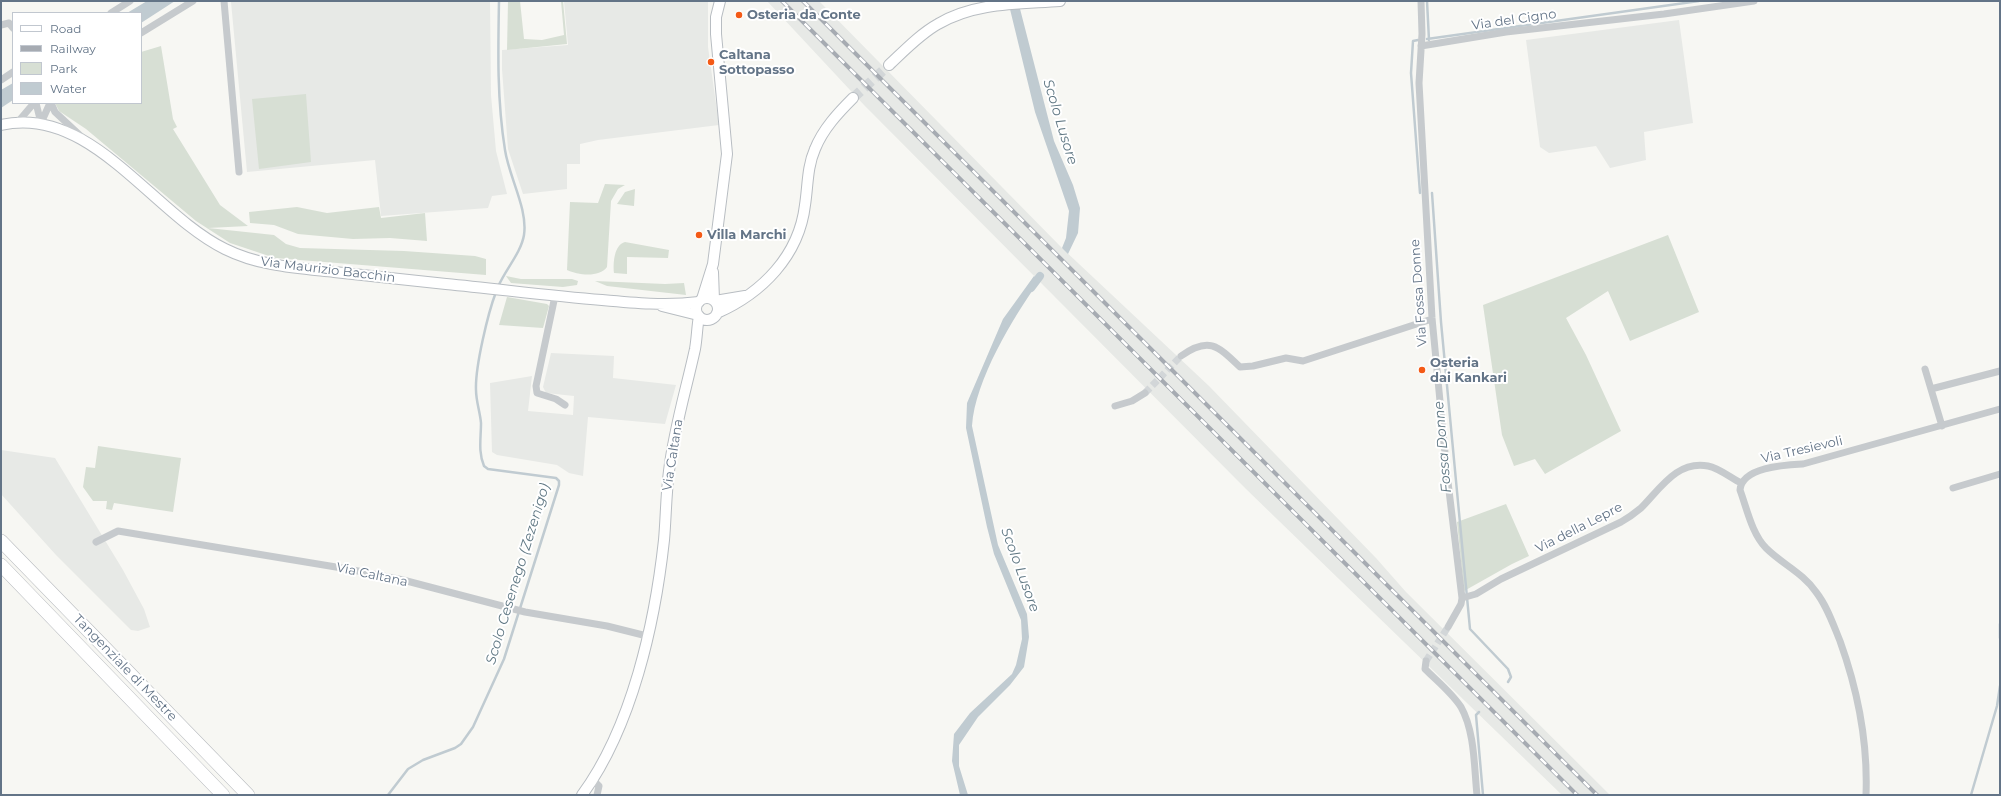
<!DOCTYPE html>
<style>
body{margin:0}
#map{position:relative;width:2001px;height:796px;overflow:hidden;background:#f7f7f3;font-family:Montserrat,sans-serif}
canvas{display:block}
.frame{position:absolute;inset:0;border:2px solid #637487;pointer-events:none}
.legend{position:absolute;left:12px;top:12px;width:130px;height:92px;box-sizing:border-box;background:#fff;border:1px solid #c1c7cf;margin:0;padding:5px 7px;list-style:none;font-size:12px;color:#637487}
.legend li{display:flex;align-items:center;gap:8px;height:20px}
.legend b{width:20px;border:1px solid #c1c7cf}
</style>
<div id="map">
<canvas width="2001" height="796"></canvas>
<div class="frame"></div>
<ul class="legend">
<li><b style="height:5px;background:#fff"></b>Road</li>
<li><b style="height:5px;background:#a6abb2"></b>Railway</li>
<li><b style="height:11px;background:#d7dfd4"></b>Park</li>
<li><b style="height:11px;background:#c0cbd1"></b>Water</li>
</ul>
</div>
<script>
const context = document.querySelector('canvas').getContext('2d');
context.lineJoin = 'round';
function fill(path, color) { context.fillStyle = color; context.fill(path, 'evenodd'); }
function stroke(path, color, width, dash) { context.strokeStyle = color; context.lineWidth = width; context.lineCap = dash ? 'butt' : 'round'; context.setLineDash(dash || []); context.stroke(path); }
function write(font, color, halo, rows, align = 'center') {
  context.font = font + ' Montserrat,sans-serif'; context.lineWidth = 4; context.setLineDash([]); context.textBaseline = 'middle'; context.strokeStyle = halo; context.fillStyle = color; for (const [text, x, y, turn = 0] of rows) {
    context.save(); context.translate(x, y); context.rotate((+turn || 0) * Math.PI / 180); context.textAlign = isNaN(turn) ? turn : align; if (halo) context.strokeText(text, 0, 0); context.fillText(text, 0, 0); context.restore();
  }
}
const built = new Path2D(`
 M233 1H490L491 95 496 151 507 194 492 196 488 208 381 216 375 160 247 172 231 2Z
 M564 1H708V47L719 125 598 140 580 144V164H567V189L523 194 508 149 502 69V50L568 45Z
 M767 1H819L1062 248 1209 386 1376 558 1406 592 1610 795H1562L1246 489 864 105Z
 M1679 20 1693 123 1644 132 1646 160 1610 168 1596 146 1549 153 1540 147 1526 40Z
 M551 353 614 356 613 378 676 385 665 424 588 417 583 476 569 473 557 465 497 455 492 452 490 383 532 376 528 411 573 415 574 396 546 393 543 387Z
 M1 450 55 458 123 570 144 609 150 627 138 631 131 630 56 555 1 494Z`);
const green = new Path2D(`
 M508 1H520L524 39 542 40 564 35 561 1H563L567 44 507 50Z
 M161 46 173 119 177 127 173 129 220 205 248 226 208 228 274 235 286 244 300 248 404 251 475 256 486 259V275L275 258 230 243 196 221 86 129 59 111 55 103H141V52Z
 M306 94 311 162 259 169 252 99Z
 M605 184 625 185 618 189 611 201 607 267C599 278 578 275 567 270L570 202 598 203Z
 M635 189 634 206 617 204 625 192Z
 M297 207 327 213 379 207 381 218 425 213 427 241 390 238 353 239 298 234 274 225 250 223 249 212Z
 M1668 235 1699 312 1630 341 1608 291 1566 318 1586 355 1621 431 1545 474 1535 459 1514 466 1502 435 1483 305Z
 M625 242 669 250 668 258 627 257V274L614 273C613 263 614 245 625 242Z
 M506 276 521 279H572L578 281 577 285 563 287 511 283Z
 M595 281 665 284 684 283 686 295 607 286Z
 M507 297 547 304 549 306 543 328 499 325Z
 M98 446 181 458 173 512 114 503 112 510 106 509 107 501H93L83 487 86 467 95 468Z
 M1506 504 1529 556 1512 564 1464 591 1457 522Z`);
const water = new Path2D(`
 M147 1H175L141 23V13H127Z
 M1008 1H1018L1054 141 1073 185 1080 208 1078 233 1068 254 1062 248 1066 238 1069 211 1035 112Z
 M13 83V100L1 108V90Z
 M1034 276 1039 281C1013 318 975 380 972 426L998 545 1027 614 1029 637 1024 667 1010 685 978 717 959 745V766L968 795H960L952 761 954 734 970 713 1012 674 1016 665 1022 639 1021 620 994 554 987 527 966 428 967 403 1003 319Z`);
const stream = new Path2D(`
 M1427 1 1429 40
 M1427 39 1699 1
 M1418 40 1413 41 1411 73 1420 193
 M1432 193 1441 322 1470 629 1508 669 1511 677 1508 682
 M498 287C505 270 521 253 524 235 528 209 509 177 505 150 497 100 498 52 499 1
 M2000 624V638
 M1479 712 1476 715 1483 795
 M388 795 408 769 423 760 455 748 461 744 473 727 504 659 559 485V481L556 478 488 469 484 466C478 452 481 438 481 423 480 412 476 401 476 390 475 367 488 313 496 292
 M1971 795 1997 706 2000 686`);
const canal = new Path2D(`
 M1031 288 1040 276`);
const streetTunnel = new Path2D(`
 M1145 393 1181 356
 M1426 661 1448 627`);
const secondaryTunnel = new Path2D(`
 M853 98 889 65`);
const street = new Path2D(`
 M224 1 239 172
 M1421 1 1422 34 1419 83 1432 318 1447 474 1462 598 1461 604 1448 627
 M111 13 130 1
 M1 25 9 23 13 28
 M141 33 193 1
 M1421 46 1506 32 1664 14 1754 1
 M1 80 13 72
 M36 103 41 123
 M51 103 55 112 84 139
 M17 123 34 103
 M41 123 50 103
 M555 296 536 386 537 393 556 399 565 405
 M1181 356C1209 336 1218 346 1240 367L1253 366 1286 358 1303 361 1432 319
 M1925 369 1942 426
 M1931 389 2000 371
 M1115 406 1132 401 1145 393
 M1953 488 2000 474
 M96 542 118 531 348 569 403 580 525 612 607 626 647 636
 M1462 598 1476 594 1501 579 1621 522C1628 518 1635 513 1641 508 1660 489 1677 460 1708 466 1719 468 1731 478 1741 483
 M1426 661 1425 669C1437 681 1452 693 1461 707 1475 732 1474 767 1477 795
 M593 780 599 786 597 795
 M1866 795C1868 742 1858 691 1840 641 1833 624 1827 606 1816 592 1803 573 1782 564 1766 548 1752 534 1747 509 1740 490 1742 467 1785 465 1803 464L2000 409`);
const secondary = new Path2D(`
 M889 65C904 51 920 34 938 24 975 2 1019 4 1060 1
 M1 125C90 104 153 214 225 249 259 266 297 268 334 272 371 276 408 280 446 284 498 289 550 296 602 300 634 303 666 306 699 302
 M713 272 714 300
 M696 309a11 11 0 1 1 22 0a11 11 0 1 1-22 0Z
 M702 299 713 264 727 154 716 34V17L720 1
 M715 301 745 296
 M662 306 698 315
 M717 313C762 293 799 256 805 205 808 186 807 167 815 149 823 129 838 113 853 98
 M582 795C632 727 655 623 664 540 666 517 666 494 669 471 674 429 686 390 695 349 697 338 697 327 699 316`);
const highway = new Path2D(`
 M1 541 248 795
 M1 565 223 795`);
const rail = new Path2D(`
 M782 1 1577 795
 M803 1 1597 795`);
const markers = [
 [739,15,4,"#f45a16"],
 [711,62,4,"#f45a16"],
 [699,235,4,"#f45a16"],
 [1422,370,4,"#f45a16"]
];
const poiNames = [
 ["Osteria da Conte",747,15],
 ["Caltana",719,55],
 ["Sottopasso",719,70],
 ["Villa Marchi",707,235],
 ["Osteria",1430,363],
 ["dai Kankari",1430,378]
];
const streetNames = [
 ["Via del Cigno",1514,20,-8],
 ["Via Maurizio Bacchin",328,270,7],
 ["Via Fossa Donne",1419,293,-94],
 ["Via Tresievoli",1802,450,-13],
 ["Via Caltana",673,455,-81],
 ["Via della Lepre",1579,528,-27],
 ["Via Caltana",372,575,12],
 ["Tangenziale di Mestre",125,668,46]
];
const waterNames = [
 ["Scolo Lusore",1060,122,73],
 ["Fossa Donne",1443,447,-95],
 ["Scolo Lusore",1020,570,70],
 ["Scolo Cesenego (Zezenigo)",518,574,-73]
];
fill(built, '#e7e9e6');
fill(green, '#d7dfd4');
fill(water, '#c0cbd1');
stroke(stream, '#c0cbd1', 2.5);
stroke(canal, '#c0cbd1', 8);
stroke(streetTunnel, '#d2d6d8', 7, [7, 3.5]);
stroke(secondaryTunnel, '#d2d6d8', 10, [10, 5]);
stroke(secondary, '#b8bdc2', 12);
stroke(highway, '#b8bbbf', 14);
stroke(street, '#c6cacd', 7);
stroke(secondary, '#fff', 10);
stroke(highway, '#fff', 13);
stroke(rail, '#a6abb2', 4);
stroke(rail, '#fff', 2.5, [8]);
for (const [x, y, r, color] of markers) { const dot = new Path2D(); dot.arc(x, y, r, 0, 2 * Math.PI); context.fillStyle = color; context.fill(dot); stroke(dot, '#fff', 1.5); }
write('bold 13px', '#637487', '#fff', poiNames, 'left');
write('13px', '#637487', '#fff', streetNames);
write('italic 14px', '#5f7783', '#fff', waterNames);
</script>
